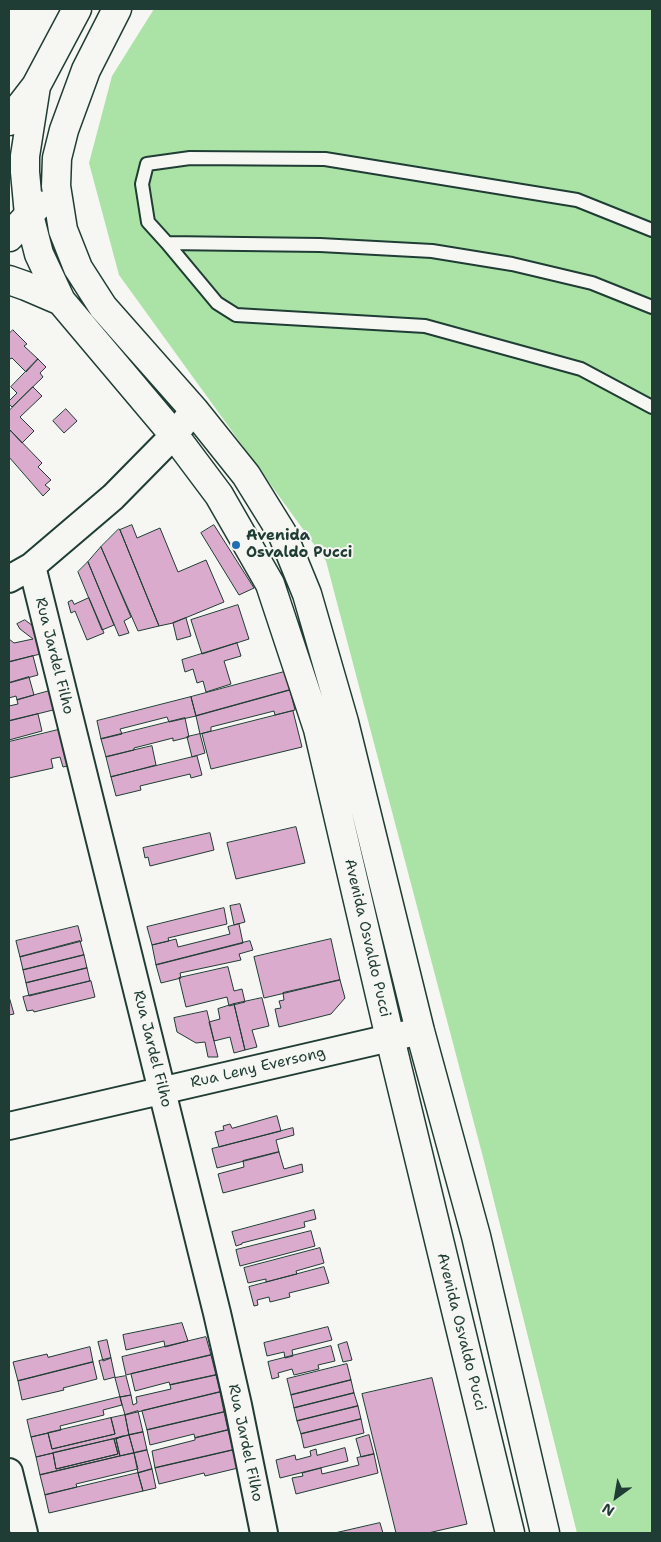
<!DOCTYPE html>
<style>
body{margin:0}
#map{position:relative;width:661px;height:1542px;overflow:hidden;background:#f6f6f2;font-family:"Shantell Sans",sans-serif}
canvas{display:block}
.frame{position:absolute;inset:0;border:10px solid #1f3d34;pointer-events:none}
.north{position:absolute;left:591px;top:1472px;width:50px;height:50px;-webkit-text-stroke:4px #f6f6f2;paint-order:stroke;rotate:212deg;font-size:14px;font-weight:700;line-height:20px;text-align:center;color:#1f3d34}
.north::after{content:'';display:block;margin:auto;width:18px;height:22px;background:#1f3d34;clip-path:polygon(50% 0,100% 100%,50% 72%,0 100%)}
</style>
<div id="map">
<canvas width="661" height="1542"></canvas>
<div class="frame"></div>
<div class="north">N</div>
</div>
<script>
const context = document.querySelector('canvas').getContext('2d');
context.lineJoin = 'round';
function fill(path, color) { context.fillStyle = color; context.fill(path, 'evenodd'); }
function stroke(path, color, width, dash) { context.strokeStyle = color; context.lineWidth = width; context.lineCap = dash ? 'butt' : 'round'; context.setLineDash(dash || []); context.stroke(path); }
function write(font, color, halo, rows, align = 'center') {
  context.font = font + ' "Shantell Sans",sans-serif'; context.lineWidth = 4; context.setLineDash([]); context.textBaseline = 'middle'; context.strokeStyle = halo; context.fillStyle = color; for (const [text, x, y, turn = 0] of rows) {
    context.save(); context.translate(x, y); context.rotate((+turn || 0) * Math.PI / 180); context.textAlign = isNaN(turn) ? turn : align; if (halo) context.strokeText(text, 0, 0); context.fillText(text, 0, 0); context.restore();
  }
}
const green = new Path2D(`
 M154 9H652V1533H577L484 1161 326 561 119 275 89 163 112 76Z`);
const building = new Path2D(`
 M13 330 27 344 24 346 38 359 26 372 12 358 10 359 9 357V334Z
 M38 359 46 367 40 373 43 377 12 407 9 404V401L17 393 11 387Z
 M33 387 42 396 20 417 34 431 22 443 9 429V411Z
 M66 409 77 421 64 433 53 421Z
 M11 431 42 463 38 467 51 480 45 485 50 489 43 496 9 457V433Z
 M132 525 137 538 160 528 178 572 206 560 224 602 173 623 159 626 120 530Z
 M214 525 254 588 239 595 201 533Z
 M119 529 120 530 159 626 138 631 101 547Z
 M101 547 131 617 124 621 129 633 119 636 88 562Z
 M88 562 114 625 102 630 78 572Z
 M89 598 104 633 87 640 75 611 71 613 68 602 72 600 74 604Z
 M238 605 249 639 202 654 191 620Z
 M186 618 191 636 177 640 173 623Z
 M25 620 37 629 44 653 9 662V639L14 643 33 639 20 629 17 624Z
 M237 643 241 656 224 661 231 684 206 692 203 681 197 683 193 669 185 672 182 660Z
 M33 656 38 675 9 683V662Z
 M284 672 290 690 196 716 191 697Z
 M29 677 34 695 17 700 16 696 9 698V683Z
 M53 690 57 709 9 721V706L18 704 17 700Z
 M290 690 295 710 275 715 274 711 211 727V731L200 734 196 716Z
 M191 697 196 716 169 722 167 717 120 729 122 734 101 739 97 721Z
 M293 711 302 747 211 769 202 734Z
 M38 714 42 731 9 740V721Z
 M185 718 189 737 173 741V738L134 748V750L106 757 101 739Z
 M62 729 71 765 63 767 60 757 51 759 53 768 9 778V742Z
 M200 734 205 753 192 757 187 737Z
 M152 746 156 765 111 777 106 757Z
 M197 756 202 775 191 778 190 774 140 786 141 790 116 796 111 777Z
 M296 827 305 863 236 879 227 843Z
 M210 833 214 850 150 866 148 857 145 858 143 848Z
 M240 904 245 922 234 925 230 906Z
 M224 908 227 924 168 938 169 941 152 945 147 927Z
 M239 924 243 943 156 965 152 945 176 939 178 947 230 934 228 927Z
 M78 926 82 941 20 957 16 941Z
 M331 939 340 980 264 998 254 957Z
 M80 941 84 955 23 970 20 957Z
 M250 941 253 950 239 954 241 960 180 973 181 978 161 983 156 965Z
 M84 955 87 968 26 983 23 970Z
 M228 967 234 991 242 989 245 1002 229 1006 227 997 186 1007 179 978Z
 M87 968 90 981 29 996 26 983Z
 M340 980 345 998 331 1014 279 1027 275 1009 281 1008 279 1001 284 1000 283 993Z
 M91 981 95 997 34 1012 33 1010 27 1011 23 997Z
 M262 998 269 1026 252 1030 257 1047 245 1050 234 1004Z
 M10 1000 14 1014 9 1015V1001Z
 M234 1004 245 1050 234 1053 230 1037 214 1041 209 1022 220 1019 218 1009Z
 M207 1011 214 1041 218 1057H208L205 1042 196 1043 177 1032 174 1018Z
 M277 1116 281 1131 219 1147 215 1132 224 1130 223 1126 230 1124 232 1128Z
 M293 1128 294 1135 276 1140 279 1152 217 1168 212 1149Z
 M279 1152 284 1169 302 1164 303 1172 223 1193 218 1174 244 1167 243 1161Z
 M314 1210 316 1219 304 1222 305 1227 242 1243V1244L236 1246 232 1232Z
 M311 1231 315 1246 240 1266 236 1250Z
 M320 1248 324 1263 296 1271 297 1274 266 1282V1279L248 1283 244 1268Z
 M324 1267 329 1283 289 1293 290 1297 270 1302 269 1297 257 1300 258 1305 254 1306 249 1287Z
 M182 1323 188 1341 165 1347 164 1341 126 1350 123 1335Z
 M328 1327 332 1340 292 1350 293 1356 285 1358 284 1352 267 1356 264 1343Z
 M206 1337 211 1355 126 1375 122 1357Z
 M107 1340 111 1358 103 1361 98 1342Z
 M347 1342 352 1360 343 1362 338 1345Z
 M331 1346 335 1361 318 1365 319 1369 294 1375 292 1369 278 1373 279 1377 272 1379 268 1362Z
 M90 1347 93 1362 18 1381 13 1362 47 1354 48 1357Z
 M211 1355 216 1375 170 1385 169 1382 135 1391 131 1374Z
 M111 1358 115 1377 104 1380 99 1361Z
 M93 1362 97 1379 63 1388 64 1390 22 1400 18 1381Z
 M347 1364 351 1380 291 1395 287 1379Z
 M216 1375 220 1392 125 1415 120 1397 131 1395 133 1405 137 1403 136 1397 171 1389 170 1385Z
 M126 1376 131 1395 120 1397 115 1378Z
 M432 1378 467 1524 428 1533H396L362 1394Z
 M351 1380 354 1393 294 1408 291 1395Z
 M220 1392 224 1412 147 1430 142 1411Z
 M354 1393 358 1406 297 1421 294 1408Z
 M120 1397 122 1405 103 1410 104 1415 60 1426 61 1430 31 1437 27 1420Z
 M358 1406 361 1419 301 1434 297 1421Z
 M138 1411 143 1432 129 1435 125 1415Z
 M224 1412 228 1430 195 1438 194 1434 150 1445 147 1430Z
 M125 1415 129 1435 36 1457 31 1437 48 1433 52 1449 115 1434 111 1418Z
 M111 1418 115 1434 52 1449 48 1433Z
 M361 1419 364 1433 304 1448 301 1434Z
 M228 1430 233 1450 155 1468 152 1451 195 1440V1438Z
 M143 1432 147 1450 134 1453 129 1435Z
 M129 1435 134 1453 120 1456 116 1439Z
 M369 1435 374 1454 361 1457 356 1439Z
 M123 1436 116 1439 120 1456 40 1475 36 1457 53 1453 56 1469 118 1454 114 1439Z
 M114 1439 118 1454 56 1469 53 1453Z
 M345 1448 348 1461 280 1478 276 1460 295 1455 296 1460 311 1456 310 1451 316 1449 317 1455Z
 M147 1450 152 1469 138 1473 134 1453Z
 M233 1450 238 1468 205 1476 204 1473 159 1484 155 1468Z
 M134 1453 138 1469 76 1484 77 1487 45 1495 40 1475Z
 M374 1454 378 1473 296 1494 292 1478 303 1476 302 1473 321 1468 322 1474 359 1465 357 1458Z
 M152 1469 156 1488 143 1491 138 1473Z
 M138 1473 143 1491 49 1513 45 1495Z
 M380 1523 383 1533H335Z`);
const service = new Path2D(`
 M652 230 577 200 325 159 190 158 147 164 142 184 148 222 167 243 320 245 432 251 512 264 592 283 652 307
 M167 243 217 303 236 315 425 326 581 369 652 407`);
const minor = new Path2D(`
 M32 566 217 1313 238 1405 264 1533
 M9 579 32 566 113 497 174 435 194 410
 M9 1126 420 1031
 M9 1472 24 1533`);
const secondary = new Path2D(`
 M117 9 86 70 64 130 57 158 56 186 63 230 78 268 103 307 194 410 246 475 282 533 307 594 344 722 420 1031 476 1236 545 1533
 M36 86 25 156V172L29 215 39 254 61 301 174 435 219 495 270 584 318 729 390 1038 510 1533
 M9 121 36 86 77 9
 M9 237 38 205
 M9 280 26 286 61 301`);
const markers = [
 [236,545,5,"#1f6fb2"]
];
const poiNames = [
 ["Avenida",246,536],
 ["Osvaldo Pucci",246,553]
];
const streetNames = [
 ["Rua Jardel Filho",54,656,76],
 ["Avenida Osvaldo Pucci",367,938,77],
 ["Rua Jardel Filho",152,1049,76],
 ["Rua Leny Eversong",258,1068,-13],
 ["Avenida Osvaldo Pucci",461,1332,76],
 ["Rua Jardel Filho",245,1443,78]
];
fill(green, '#abe3a7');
fill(building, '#daabcc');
stroke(building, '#1f3d34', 1);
stroke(service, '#1f3d34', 16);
stroke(minor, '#1f3d34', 30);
stroke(secondary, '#1f3d34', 31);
stroke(service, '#f6f6f2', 12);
stroke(minor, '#f6f6f2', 26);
stroke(secondary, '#f6f6f2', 28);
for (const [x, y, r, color] of markers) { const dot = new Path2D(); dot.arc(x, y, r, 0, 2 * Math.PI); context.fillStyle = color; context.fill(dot); stroke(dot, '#f6f6f2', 2); }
write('bold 15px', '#1f3d34', '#f6f6f2', poiNames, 'left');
write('15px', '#1f3d34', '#f6f6f2', streetNames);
</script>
